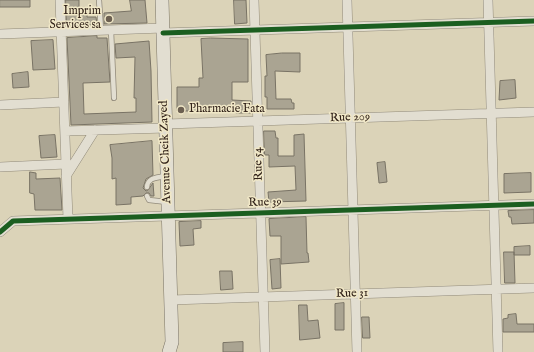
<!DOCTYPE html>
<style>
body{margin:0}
canvas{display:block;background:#dbd3b8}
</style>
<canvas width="534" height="352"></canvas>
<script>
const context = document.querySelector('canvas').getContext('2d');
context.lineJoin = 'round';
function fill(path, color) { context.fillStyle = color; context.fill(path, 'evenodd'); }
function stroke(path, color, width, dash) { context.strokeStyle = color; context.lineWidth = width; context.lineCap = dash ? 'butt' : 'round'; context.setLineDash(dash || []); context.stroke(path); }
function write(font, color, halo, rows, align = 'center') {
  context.font = font + ' "IM FELL English",serif'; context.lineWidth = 3; context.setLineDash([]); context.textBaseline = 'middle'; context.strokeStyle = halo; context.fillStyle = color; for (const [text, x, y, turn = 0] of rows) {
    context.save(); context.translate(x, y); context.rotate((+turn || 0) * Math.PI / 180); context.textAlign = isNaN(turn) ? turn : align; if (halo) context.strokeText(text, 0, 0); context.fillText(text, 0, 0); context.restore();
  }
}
const building = new Path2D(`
 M0 0H30V7H0Z
 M66 0H79V13H87V17H96L97 24 67 26Z
 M130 0H145L147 23 104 24V13L131 11Z
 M234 0H246L247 23 235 24Z
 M97 36V38H107L110 82 83 83 84 114 136 112V98H134L135 57 116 58 115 44 149 41 151 71 152 122 71 125 67 38Z
 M211 38 248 39V82H232V100L251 101V113H236V109L213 108V111H177V87H199V78H203L201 39Z
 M53 40 55 69 33 70 31 41Z
 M282 53H300V72L275 71 276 99H291L292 103H294V109H267V97H265V76H267L266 55Z
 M28 72 29 87 13 88 12 74Z
 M515 80 516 98 499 100 500 81Z
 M264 131H275L276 138H278V156H294V135L304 134 306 201 269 202 268 192 296 190 295 166 269 167V155H265Z
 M55 135 57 157 41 158 39 136Z
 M152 141 153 175 146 179 143 188 146 191 148 190 153 183 154 196H151L149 193H146L143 196 131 197V204L116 205V178L112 179V158L110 145Z
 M385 162 387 182 379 183 377 163Z
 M30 172 36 173V179L60 178 62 210H35L34 194 30 193Z
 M531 173V192L504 193V174Z
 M534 210V223L512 224 511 217H509L508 211Z
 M306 217 307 253H308L309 262 281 264V236H270L269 219Z
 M201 221V228L193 229 194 245 180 246 179 222Z
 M530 246V255H514V247Z
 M504 252H514L515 283H505Z
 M280 259 281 288 272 289 270 260Z
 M220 271H232L233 289 221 290Z
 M344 303V330H335V304Z
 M299 305H307L308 321 318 320 320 338 300 340Z
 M516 314 517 324H534V332H503V319L508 318V315Z
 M362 317H369L370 338H363Z
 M243 342V352H223V343Z`);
const lane = new Path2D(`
 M99 0 101 30
 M111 30 114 98
 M147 187C148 177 157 178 165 176
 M147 196 149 200 167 202`);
const street = new Path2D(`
 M60 0 68 219
 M254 0 265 352
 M347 0 357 352
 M488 0 498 352
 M163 33 534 21
 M0 34 163 28
 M0 105 64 102
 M166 124 534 112
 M65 131 166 128
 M0 167 66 164
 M66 176 95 130
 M0 232 13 221 534 204
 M171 300 534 288`);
const secondary = new Path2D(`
 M162 0 172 342 169 352`);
const cycleway = new Path2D(`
 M163 33 534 21
 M0 232 13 221 534 204`);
const markers = [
 [109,19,4,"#6c6051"],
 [181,110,4,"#6c6051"]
];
const poiNames = [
 ["Imprim",101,12],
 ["Services sa",101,26],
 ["Pharmacie Fata",189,110,"left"]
];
const streetNames = [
 ["Rue 209",350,118,-2],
 ["Avenue Cheik Zayed",166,152,-92],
 ["Rue 54",259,164,-92],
 ["Rue 39",265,203,-2],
 ["Rue 31",352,294,-2]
];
fill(building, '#aaa492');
stroke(building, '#797365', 1);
stroke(lane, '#918a7a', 6);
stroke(street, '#918a7a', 10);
stroke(secondary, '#797365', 14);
stroke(lane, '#e2ded1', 4.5);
stroke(street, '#e2ded1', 9);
stroke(secondary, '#e2ded1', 13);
stroke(cycleway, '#1b5e20', 5);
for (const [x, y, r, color] of markers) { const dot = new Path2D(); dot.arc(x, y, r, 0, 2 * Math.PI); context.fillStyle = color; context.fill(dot); stroke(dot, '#f1e8c7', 1.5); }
write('12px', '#312219', '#f1e8c7', poiNames, 'right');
write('12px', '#312219', '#f1e8c7', streetNames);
</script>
